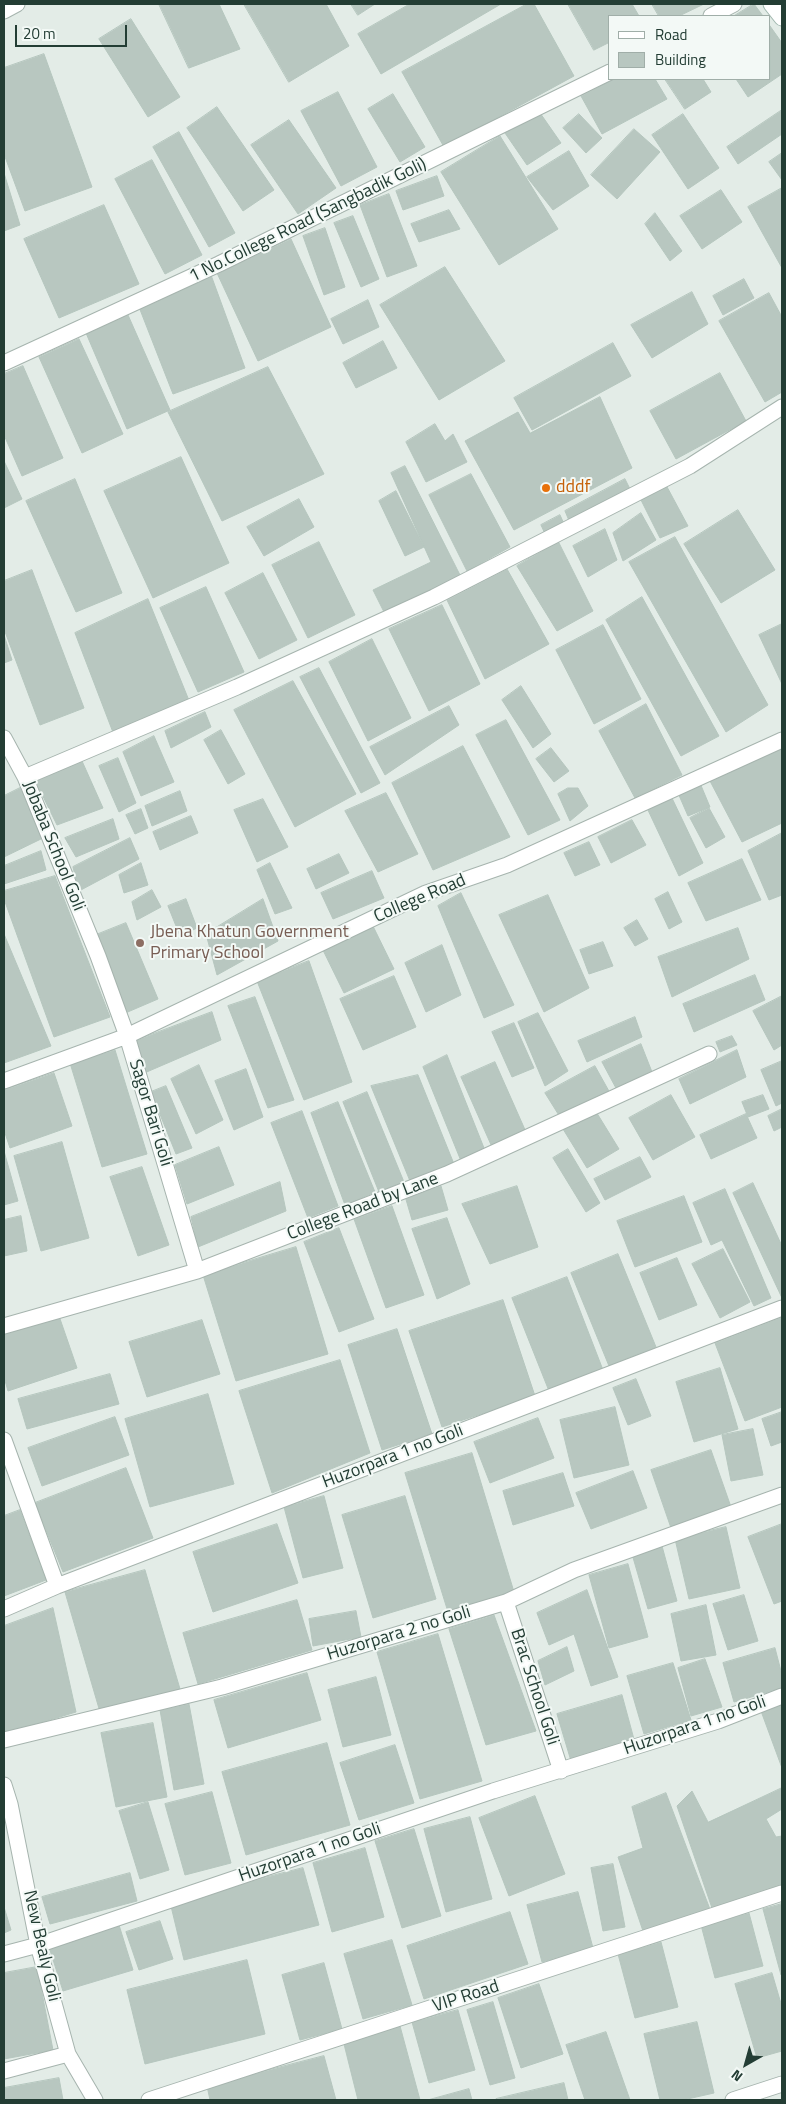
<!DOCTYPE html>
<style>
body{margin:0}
#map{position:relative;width:786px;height:2104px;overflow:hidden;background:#e3ece7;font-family:"Titillium Web",sans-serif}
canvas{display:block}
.frame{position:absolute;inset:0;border:5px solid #233d34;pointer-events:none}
.legend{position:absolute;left:608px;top:15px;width:162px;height:65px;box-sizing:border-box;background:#f3f9f6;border:1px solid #a0aea8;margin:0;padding:6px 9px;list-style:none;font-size:15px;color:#233d34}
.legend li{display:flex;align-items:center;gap:10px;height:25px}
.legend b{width:25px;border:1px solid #a0aea8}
.north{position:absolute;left:721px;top:2039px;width:50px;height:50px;-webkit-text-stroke:4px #f3f9f6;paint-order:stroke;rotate:218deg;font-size:14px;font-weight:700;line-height:20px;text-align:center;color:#233d34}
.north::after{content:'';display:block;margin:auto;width:18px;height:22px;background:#233d34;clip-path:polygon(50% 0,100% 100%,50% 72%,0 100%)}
.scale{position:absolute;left:15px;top:25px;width:112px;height:22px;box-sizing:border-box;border:2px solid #233d34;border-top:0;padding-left:6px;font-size:15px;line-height:18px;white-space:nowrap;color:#233d34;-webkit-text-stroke:4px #f3f9f6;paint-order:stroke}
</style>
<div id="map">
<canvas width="786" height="2104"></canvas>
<div class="frame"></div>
<ul class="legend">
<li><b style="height:6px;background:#fff"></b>Road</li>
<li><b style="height:14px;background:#b8c7c0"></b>Building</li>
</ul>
<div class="north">N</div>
<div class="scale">20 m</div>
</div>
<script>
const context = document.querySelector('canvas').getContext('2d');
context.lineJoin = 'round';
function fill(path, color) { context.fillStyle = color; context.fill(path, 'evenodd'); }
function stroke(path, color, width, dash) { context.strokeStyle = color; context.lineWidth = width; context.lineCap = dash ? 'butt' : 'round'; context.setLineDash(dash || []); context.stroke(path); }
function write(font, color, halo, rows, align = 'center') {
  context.font = font + ' "Titillium Web",sans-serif'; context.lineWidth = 4; context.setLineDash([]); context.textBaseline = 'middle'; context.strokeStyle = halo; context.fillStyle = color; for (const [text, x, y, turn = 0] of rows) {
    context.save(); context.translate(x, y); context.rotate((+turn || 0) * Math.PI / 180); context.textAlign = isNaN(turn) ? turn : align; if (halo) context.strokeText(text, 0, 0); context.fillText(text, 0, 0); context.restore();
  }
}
const building = new Path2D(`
 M159 4H219L240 49 189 68Z
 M244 4H326L349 46 289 82Z
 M351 4H375L358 15Z
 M410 4H501L381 74 358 34Z
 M527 4H534L574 76 444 147 402 72Z
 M568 4H632L639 16H610V42L594 50Z
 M652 4H704L679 16H659Z
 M754 4 763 16H734Z
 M131 19 180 97 148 117 99 39Z
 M770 26 782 43V74L748 97 736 79H770Z
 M44 54 92 187 25 211 4 154V68Z
 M613 79H655L667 99 602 134 581 96Z
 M665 79H703L711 92 685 109Z
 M338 92 377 167 341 186 301 111Z
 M393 94 425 147 400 162 368 109Z
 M217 107 274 190 243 211 187 128Z
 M538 110 561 143 527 165 505 133Z
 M782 110V134L738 164 727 147Z
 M579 114 602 138 586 153 563 128Z
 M683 114 719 168 688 189 652 135Z
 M289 120 336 188 298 214 251 145Z
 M634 129 660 152 617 199 591 175Z
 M179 132 235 233 209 247 153 147Z
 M500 136 558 229 499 265 441 172Z
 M569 151 589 186 553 210 527 177Z
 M782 153V180L769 162Z
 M152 160 202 255 165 274 115 179Z
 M4 173 20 225 4 231Z
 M437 176 444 196 403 210 396 191Z
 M782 188V268L748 207Z
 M721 190 742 222 702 249 680 216Z
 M389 194 417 266 387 277 360 205Z
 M104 205 139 284 59 318 24 239Z
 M449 210 460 229 419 242 411 224Z
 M655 213 682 251 670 261 645 224Z
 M353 216 379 279 361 287 334 223Z
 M325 228 345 287 324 295 303 236Z
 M291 239 331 327 258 361 217 273Z
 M445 267 505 361 439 400 380 305Z
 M211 275 245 368 173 394 139 307Z
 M744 279 754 298 723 315 713 296Z
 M692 292 708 324 652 358 631 325Z
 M769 293 782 317V392L765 402 719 321Z
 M368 300 379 327 343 344 331 319Z
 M128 315 170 410 127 429 86 333Z
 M79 339 123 434 82 453 39 357Z
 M383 341 397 368 356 388 343 363Z
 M613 343 631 376 532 430 514 398Z
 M23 366 63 458 22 476 4 435V374Z
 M268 367 324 474 222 521 168 412Z
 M720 373 746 421 676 459 650 411Z
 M600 397 632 468 514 530 465 441 518 412 530 433Z
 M435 424 445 441 453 434 467 462 426 482 406 442Z
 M181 457 229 563 153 598 104 491Z
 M4 461 22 499 4 508Z
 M405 466 461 577 385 614 373 590 431 562 391 473Z
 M471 474 510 547 467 571 429 495Z
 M75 479 122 593 76 612 26 501Z
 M625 479 631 491 570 523 565 511Z
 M666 485 688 526 660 538 640 498Z
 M396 491 424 547 405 556 379 501Z
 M299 499 314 527 264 556 247 527Z
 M738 510 775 570 721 603 684 544Z
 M641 513 656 540 623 561 613 533Z
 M560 515 565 526 546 536 541 525Z
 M605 529 617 560 588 577 573 546Z
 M675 537 768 705 726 732 629 562Z
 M558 541 593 611 557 631 517 566Z
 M319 542 355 615 308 638 272 565Z
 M507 569 549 644 485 679 447 600Z
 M32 570 84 708 40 725 4 629V581Z
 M263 573 297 640 259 659 225 593Z
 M206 587 244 672 198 692 160 608Z
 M642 597 719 736 681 756 606 620Z
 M148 599 190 703 114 735 75 633Z
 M442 605 480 684 429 711 389 629Z
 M782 624V684L759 635Z
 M603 625 641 699 594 724 556 650Z
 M4 635 12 660 4 663Z
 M372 639 411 718 368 741 329 662Z
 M319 668 380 783 361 793 300 677Z
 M293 681 356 794 295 827 234 710Z
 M521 686 551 734 533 748 502 700Z
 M646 704 682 775 635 798 599 731Z
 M449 706 459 725 385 775 370 747Z
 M205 712 211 727 171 748 165 731Z
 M506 720 560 820 528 835 476 735Z
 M221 730 245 774 228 784 204 740Z
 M154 736 174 782 141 796 123 752Z
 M463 746 510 837 433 870 392 783Z
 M782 746V823L742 842 710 781Z
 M551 748 569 771 554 782 536 759Z
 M118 758 136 803 119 812 99 766Z
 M82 761 103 808 57 825 35 780Z
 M700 783 710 807 688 816 678 793Z
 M20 788 43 838 4 857V796Z
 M568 788H578L588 806 570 821 558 794Z
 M180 791 187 811 152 826 145 806Z
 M386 793 418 854 378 872 345 811Z
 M671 796 703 863 679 876 647 808Z
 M263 799 288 847 257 862 234 810Z
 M709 808 725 837 706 848 690 818Z
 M141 809 148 828 135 834 126 815Z
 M191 816 198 833 160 850 153 832Z
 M113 819 119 839 76 857 65 838Z
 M632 820 646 845 611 863 598 837Z
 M782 833V895L769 900 748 851Z
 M130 838 139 859 79 891 73 867Z
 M589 842 600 865 575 876 564 853Z
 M41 851 46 870 4 884V866Z
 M339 854 349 873 316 889 307 869Z
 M742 859 761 900 706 921 688 883Z
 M141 863 148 885 124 893 119 875Z
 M270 863 292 908 275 914 257 870Z
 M372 871 384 898 333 919 321 893Z
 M55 876 110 1017 54 1037 4 899V891Z
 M152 890 161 907 137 920 132 902Z
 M668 892 682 922 669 929 655 899Z
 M461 893 514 1005 484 1018 438 906Z
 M548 895 589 988 544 1012 499 915Z
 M186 899 197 928 180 936 168 906Z
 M263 899 278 941 217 975 206 934Z
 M370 920 394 969 344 993 320 944Z
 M637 920 648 939 635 946 624 928Z
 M126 923 158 999 123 1014 91 937Z
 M738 928 749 959 672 997 658 957Z
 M4 934 51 1046 4 1063Z
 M603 942 613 966 589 974 580 950Z
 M442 945 461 995 426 1012 405 963Z
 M309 961 352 1082 304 1100 257 981Z
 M755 975 765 1000 694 1032 683 1004Z
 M394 976 416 1027 363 1050 340 999Z
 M782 996V1045L774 1050 753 1011Z
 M255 997 294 1100 268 1108 228 1006Z
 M212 1012 221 1040 142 1074 132 1042Z
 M538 1013 568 1071 545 1086 518 1022Z
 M635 1017 642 1037 587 1062 578 1041Z
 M514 1023 534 1068 512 1077 492 1032Z
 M732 1036 737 1045 720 1052 716 1042Z
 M641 1044 652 1072 617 1090 602 1062Z
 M115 1050 147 1154 102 1167 70 1063Z
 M737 1050 746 1077 690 1104 679 1079Z
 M447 1055 484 1148 461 1161 423 1067Z
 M782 1061V1103L776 1106 761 1070Z
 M495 1062 526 1132 492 1147 461 1077Z
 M199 1065 223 1120 196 1134 171 1079Z
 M595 1066 610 1093 560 1117 545 1093Z
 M246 1069 263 1117 234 1130 215 1081Z
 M54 1073 72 1126 10 1148 4 1130V1090Z
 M418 1075 454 1164 410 1181 371 1086Z
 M166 1086 192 1148 176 1154 151 1092Z
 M367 1092 404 1182 379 1192 343 1102Z
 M671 1095 695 1137 653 1160 629 1118Z
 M763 1095 769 1109 748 1117 742 1102Z
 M338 1102 375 1192 345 1205 311 1113Z
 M782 1109V1127L774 1131 768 1116Z
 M595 1110 619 1149 587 1168 563 1129Z
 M302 1111 338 1206 308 1218 271 1123Z
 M746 1114 757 1138 711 1159 700 1135Z
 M62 1142 89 1238 41 1251 14 1156Z
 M219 1147 234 1185 187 1204 175 1165Z
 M568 1149 600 1203 586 1212 553 1158Z
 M4 1151 18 1201 4 1205Z
 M640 1157 651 1177 605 1200 594 1179Z
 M142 1167 169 1245 138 1256 110 1177Z
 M280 1182 286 1211 198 1247 191 1217Z
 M753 1183 782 1246V1298L733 1193Z
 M441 1186 448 1210 412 1220 405 1196Z
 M517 1186 538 1247 490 1264 462 1204Z
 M725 1189 771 1298 754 1306 722 1240 711 1245 693 1203Z
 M684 1196 702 1242 635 1267 617 1221Z
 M392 1206 424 1295 386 1308 354 1219Z
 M21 1216 27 1251 4 1256V1220Z
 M447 1218 470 1284 437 1299 412 1229Z
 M339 1228 374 1319 339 1332 304 1242Z
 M296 1247 328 1354 236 1381 203 1275Z
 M723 1249 750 1302 720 1318 692 1264Z
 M618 1254 656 1347 609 1366 571 1273Z
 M677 1258 697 1305 659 1320 640 1273Z
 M567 1277 603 1370 549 1391 512 1298Z
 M503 1300 535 1396 442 1427 409 1331Z
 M58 1313 77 1368 8 1391 4 1377V1331Z
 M782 1317V1407L745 1421 715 1343Z
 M202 1320 220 1374 147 1397 129 1342Z
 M397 1329 432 1434 382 1450 348 1345Z
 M340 1360 370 1453 272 1493 239 1391Z
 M720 1368 738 1429 694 1442 676 1382Z
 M110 1374 119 1404 27 1429 18 1399Z
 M636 1379 651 1416 628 1425 613 1388Z
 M208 1394 234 1484 150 1507 125 1419Z
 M615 1407 629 1465 574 1478 560 1420Z
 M782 1412V1442L771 1446 762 1419Z
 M115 1417 129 1455 42 1486 28 1448Z
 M538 1418 554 1458 490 1483 474 1442Z
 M753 1429 763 1475 731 1481 722 1435Z
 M711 1450 731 1507 671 1528 651 1470Z
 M472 1453 514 1592 448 1612 405 1473Z
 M126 1468 153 1538 63 1572 35 1503Z
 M633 1471 647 1508 591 1529 576 1493Z
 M563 1473 574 1506 513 1525 503 1491Z
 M324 1496 343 1568 303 1578 284 1507Z
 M405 1496 436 1599 373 1618 342 1515Z
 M20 1510 46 1580 4 1596V1516Z
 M277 1524 298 1583 213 1612 193 1552Z
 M782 1524V1601L774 1604 748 1537Z
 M726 1527 740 1588 689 1599 675 1539Z
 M662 1546 677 1601 648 1609 632 1554Z
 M628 1564 648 1637 609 1648 589 1575Z
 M145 1570 180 1689 100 1712 65 1592Z
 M587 1590 618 1677 591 1686 574 1634 549 1645 537 1613Z
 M744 1595 758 1641 728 1650 713 1604Z
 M297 1600 312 1650 198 1684 183 1633Z
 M706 1605 716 1655 681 1661 671 1614Z
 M53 1608 76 1712 4 1734V1626Z
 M356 1611 361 1637 313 1646 309 1619Z
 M494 1615 536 1731 486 1745 449 1629Z
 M438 1634 482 1781 420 1799 377 1652Z
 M567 1647 574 1671 545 1685 538 1661Z
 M775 1648 782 1675V1688L734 1702 723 1663Z
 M705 1659 722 1707 691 1716 678 1668Z
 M673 1663 691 1720 644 1734 627 1676Z
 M307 1673 321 1720 228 1748 214 1700Z
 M376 1677 391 1735 343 1747 328 1690Z
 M622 1695 635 1743 571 1761 557 1714Z
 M189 1704 204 1784 174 1790 160 1710Z
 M782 1704V1768L761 1711Z
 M153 1723 167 1797 116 1807 101 1733Z
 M327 1743 350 1825 246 1855 222 1772Z
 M395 1745 414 1803 359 1820 340 1763Z
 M782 1788V1809L766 1819 776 1837 782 1836V1885L712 1908 677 1806 692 1791 708 1822Z
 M212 1792 231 1863 185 1875 165 1804Z
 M666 1793 711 1912 645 1937 618 1857 643 1848 632 1807Z
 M535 1796 565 1874 509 1896 479 1818Z
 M148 1802 169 1870 140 1879 119 1811Z
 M470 1817 492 1899 446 1912 424 1829Z
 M414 1829 441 1916 402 1928 375 1841Z
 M365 1848 384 1917 332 1932 313 1863Z
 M613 1864 625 1927 603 1931 591 1868Z
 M303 1868 319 1925 184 1960 170 1902Z
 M130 1873 137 1901 50 1924 42 1897Z
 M578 1892 593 1948 542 1962 527 1905Z
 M782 1904V1974L781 1975 763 1909Z
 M4 1907 11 1930 4 1933Z
 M510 1912 528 1964 424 1999 407 1946Z
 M749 1913 763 1966 715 1978 701 1925Z
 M160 1921 173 1959 139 1970 126 1932Z
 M119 1925 133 1970 63 1991 49 1947Z
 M392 1940 412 2005 363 2019 344 1954Z
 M661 1942 678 2007 635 2018 618 1954Z
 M247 1960 265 2034 145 2064 127 1990Z
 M324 1963 342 2029 300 2040 282 1975Z
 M37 1967 53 2050 4 2059V1973Z
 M772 1973 782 2007V2051L757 2058 735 1984Z
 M539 1984 563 2054 521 2068 498 1998Z
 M493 2002 515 2078 490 2085 467 2010Z
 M458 2010 475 2070 429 2083 412 2022Z
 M697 2022 714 2093 683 2100H660L644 2034Z
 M400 2026 420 2100H358L343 2040Z
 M606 2032 630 2100H585L566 2045Z
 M324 2056 336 2100H210L207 2086Z
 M59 2078 63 2100H4V2088Z
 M564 2083 568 2100H496V2099Z
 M469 2089 472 2100H428Z`);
const street = new Path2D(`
 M4 11 17 4
 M711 16 734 4
 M4 363 219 264 610 72
 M4 738 25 777 98 956 127 1036 197 1271
 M25 777 237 687 434 597 690 466 782 407
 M4 1081 127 1036 426 893 507 865 782 740
 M4 1326 197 1271 447 1174 709 1054
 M4 1440 57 1586
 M506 1602 561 1771
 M4 1609 57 1586 782 1308
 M4 1740 222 1687 506 1602 574 1570 782 1495
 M4 1785 10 1804 38 1945 68 2054 95 2100
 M4 1954 38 1945 493 1791 718 1721 782 1696
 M4 2071 68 2054
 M149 2100 782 1893
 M733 2100 782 2084`);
const secondary = new Path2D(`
 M771 4 782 18`);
const markers = [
 [546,488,5,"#e8710a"],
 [140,943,5,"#8d6e63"]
];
const streetNames = [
 ["1 No.College Road (Sangbadik Goli)",308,221,-26],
 ["Jobaba School Goli",53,846,68],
 ["College Road",420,899,-23],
 ["Sagor Bari Goli",150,1113,73],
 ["College Road by Lane",363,1207,-21],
 ["Huzorpara 1 no Goli",393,1457,-21],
 ["Huzorpara 2 no Goli",399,1634,-17],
 ["Brac School Goli",534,1687,72],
 ["Huzorpara 1 no Goli",695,1726,-19],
 ["Huzorpara 1 no Goli",310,1853,-19],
 ["New Bealy Goli",41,1946,77],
 ["VIP Road",466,1997,-18]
];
const foodNames = [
 ["dddf",556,488]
];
const educationNames = [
 ["Jbena Khatun Government",150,933],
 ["Primary School",150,954]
];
fill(building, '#b8c7c0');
stroke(building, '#b5c6be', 1);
stroke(street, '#a6b4ae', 17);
stroke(secondary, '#a1b8af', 17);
stroke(street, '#fff', 15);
stroke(secondary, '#fff', 15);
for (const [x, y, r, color] of markers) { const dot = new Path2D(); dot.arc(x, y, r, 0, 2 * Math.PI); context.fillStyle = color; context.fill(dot); stroke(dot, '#f3f9f6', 2); }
write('18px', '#233d34', '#f3f9f6', streetNames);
write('18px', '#c56008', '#f3f9f6', foodNames, 'left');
write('18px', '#785e54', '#f3f9f6', educationNames, 'left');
</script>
